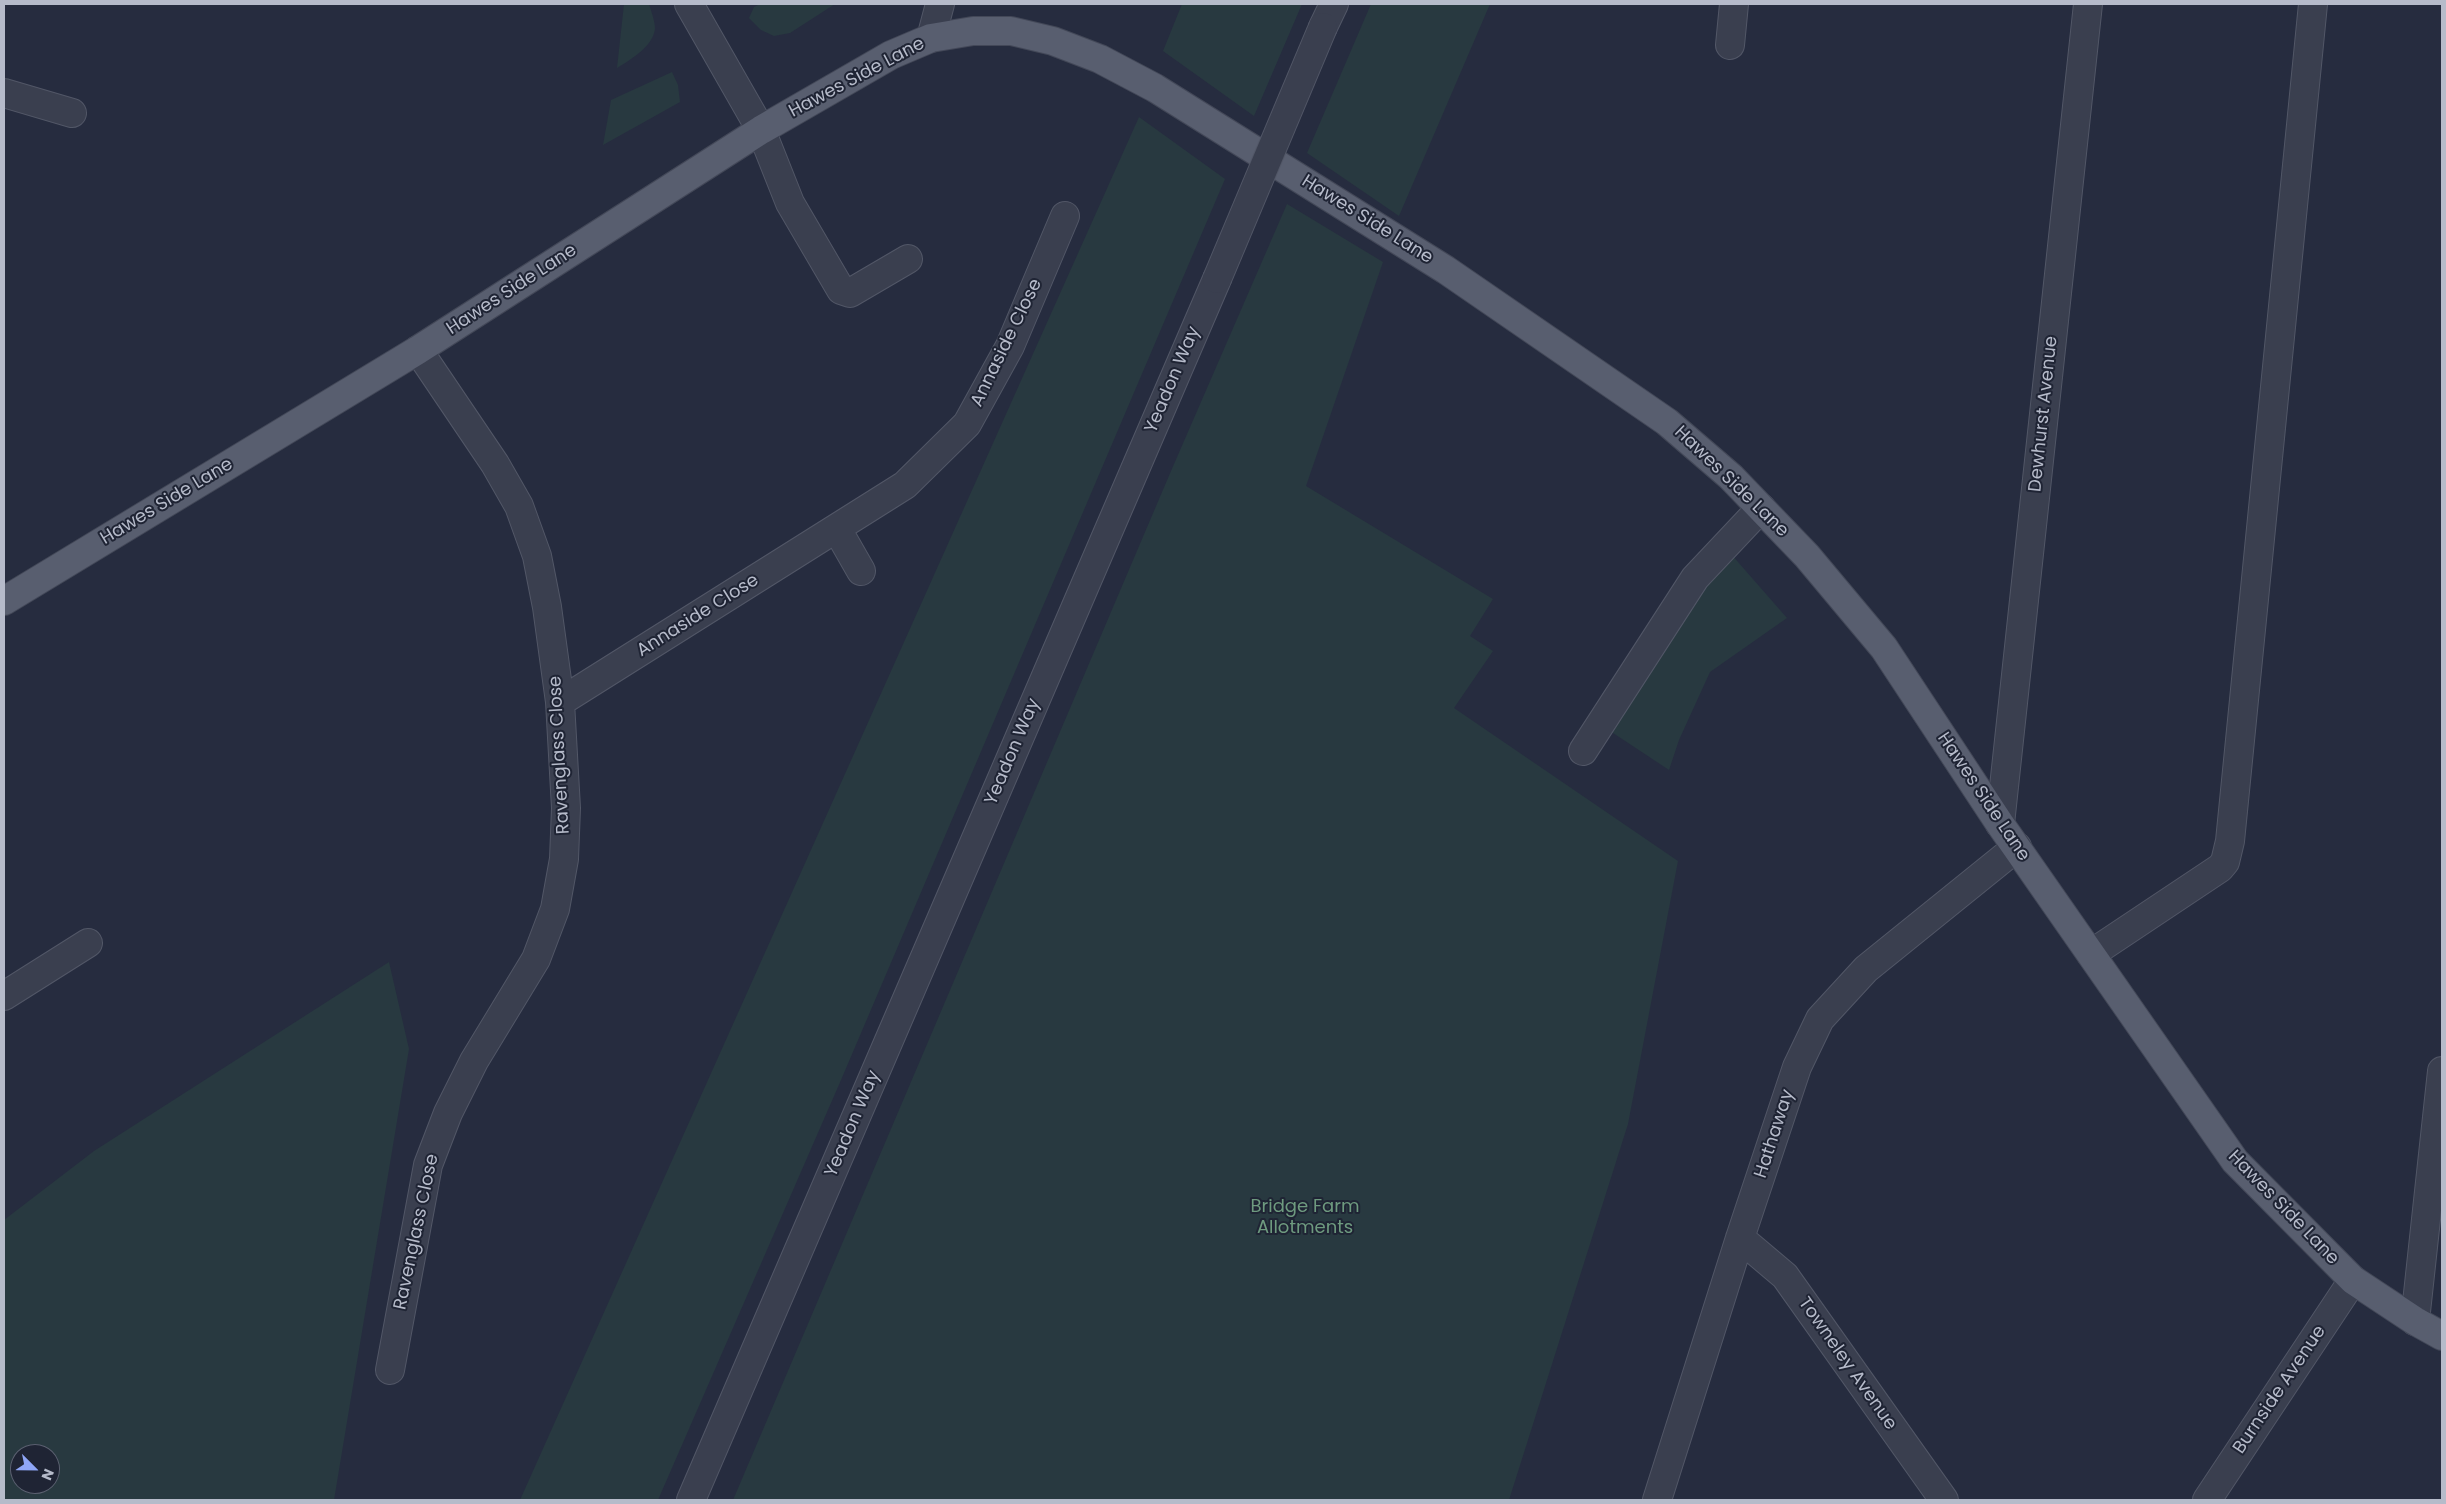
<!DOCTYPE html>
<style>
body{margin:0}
#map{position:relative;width:2446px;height:1504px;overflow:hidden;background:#262c3f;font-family:Poppins,sans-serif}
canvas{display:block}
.frame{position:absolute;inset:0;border:5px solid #b6bbca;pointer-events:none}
.north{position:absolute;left:10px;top:1444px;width:50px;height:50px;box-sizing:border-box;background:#1f2434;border:1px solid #5b6070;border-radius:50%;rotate:113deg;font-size:14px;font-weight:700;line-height:20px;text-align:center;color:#b6bbca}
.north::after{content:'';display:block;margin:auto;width:18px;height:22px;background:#8fa6f6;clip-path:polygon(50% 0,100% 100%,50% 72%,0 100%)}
</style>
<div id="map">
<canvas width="2446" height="1504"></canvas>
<div class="frame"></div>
<div class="north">N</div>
</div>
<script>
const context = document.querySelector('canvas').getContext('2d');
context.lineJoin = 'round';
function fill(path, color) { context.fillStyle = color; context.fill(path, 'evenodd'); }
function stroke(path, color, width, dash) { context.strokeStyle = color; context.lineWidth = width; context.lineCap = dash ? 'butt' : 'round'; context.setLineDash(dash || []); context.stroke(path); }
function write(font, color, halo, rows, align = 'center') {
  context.font = font + ' Poppins,sans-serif'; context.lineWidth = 4; context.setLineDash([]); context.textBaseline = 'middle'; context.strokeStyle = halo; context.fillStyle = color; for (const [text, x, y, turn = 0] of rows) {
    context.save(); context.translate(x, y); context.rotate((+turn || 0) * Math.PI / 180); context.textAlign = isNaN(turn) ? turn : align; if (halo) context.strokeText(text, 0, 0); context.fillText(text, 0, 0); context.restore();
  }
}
const green = new Path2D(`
 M624 4H649C651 11 655 21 655 28 654 46 630 60 617 68Z
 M760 4H835L790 33 774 36 761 30 749 18 754 7Z
 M1182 4H1302L1254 116 1163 51Z
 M1371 4H1490L1399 216 1307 153Z
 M672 72 678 85 680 102 603 145 611 100Z
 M1139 117 1225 179 841 1080 658 1500H520Z
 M1287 204 1383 262 1306 486 1493 599 1470 636 1493 651 1454 708 1678 861 1628 1124 1509 1500H733L1171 471Z
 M1724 546 1787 618 1710 672 1679 740 1669 770 1601 725Z
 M389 962 409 1049 334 1500H4V1220L94 1151ZM20 1454H50V1484H20Z`);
const minor = new Path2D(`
 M689 4 761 130 790 203 841 290 850 293 908 259
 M1323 27 1334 4
 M931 38 940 4
 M1730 45 1734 4
 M4 93 72 113
 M837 529 861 571
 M560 702 905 485 967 424 1010 346 1065 216
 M1583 751 1695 578 1761 508
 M2000 824 2088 4
 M2091 954 2220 868 2225 862 2230 841 2313 4
 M4 996 88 943
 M1740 1238 1785 1276 1944 1500
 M2415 1321 2442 1071
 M390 1370 428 1165 448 1113 474 1061 536 959 555 909 564 859 566 808 560 702 547 607 537 556 519 506 495 464 418 350
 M691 1500 1217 279
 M1657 1500 1740 1238 1797 1067 1820 1019 1866 969 2017 847
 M2207 1500 2353 1280`);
const major = new Path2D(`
 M4 601 418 350 761 130 891 55 931 38 973 31H1011L1053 41 1100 59 1155 88 1446 270 1667 422 1731 477 1807 556 1884 648 2000 824 2235 1161 2353 1280 2415 1321 2442 1336`);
const minorBridge = new Path2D(`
 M1217 279 1323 27`);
const streetNames = [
 ["Hawes Side Lane",857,78,-28],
 ["Hawes Side Lane",1367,220,32],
 ["Hawes Side Lane",512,290,-33],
 ["Annaside Close",1007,343,-64],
 ["Yeadon Way",1173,380,-67],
 ["Dewhurst Avenue",2044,414,-84],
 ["Hawes Side Lane",1731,482,44],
 ["Hawes Side Lane",167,502,-31],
 ["Annaside Close",698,616,-32],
 ["Yeadon Way",1013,752,-67],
 ["Ravenglass Close",560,755,-93],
 ["Hawes Side Lane",1983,797,56],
 ["Yeadon Way",853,1124,-67],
 ["Hathaway",1775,1134,-72],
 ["Hawes Side Lane",2283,1208,46],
 ["Ravenglass Close",417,1232,-78],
 ["Towneley Avenue",1847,1364,55],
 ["Burnside Avenue",2280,1390,-56]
];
const parkNames = [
 ["Bridge Farm",1305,1207],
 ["Allotments",1305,1228]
];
fill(green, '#283940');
stroke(minor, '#525767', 30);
stroke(major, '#434858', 30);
stroke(minor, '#3a3f4f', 28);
stroke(major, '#585e6f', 28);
stroke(minorBridge, '#525767', 30, []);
stroke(minorBridge, '#3a3f4f', 28);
write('18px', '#b6bbca', '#1f2434', streetNames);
write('18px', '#6e9a7f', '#1f2434', parkNames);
</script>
